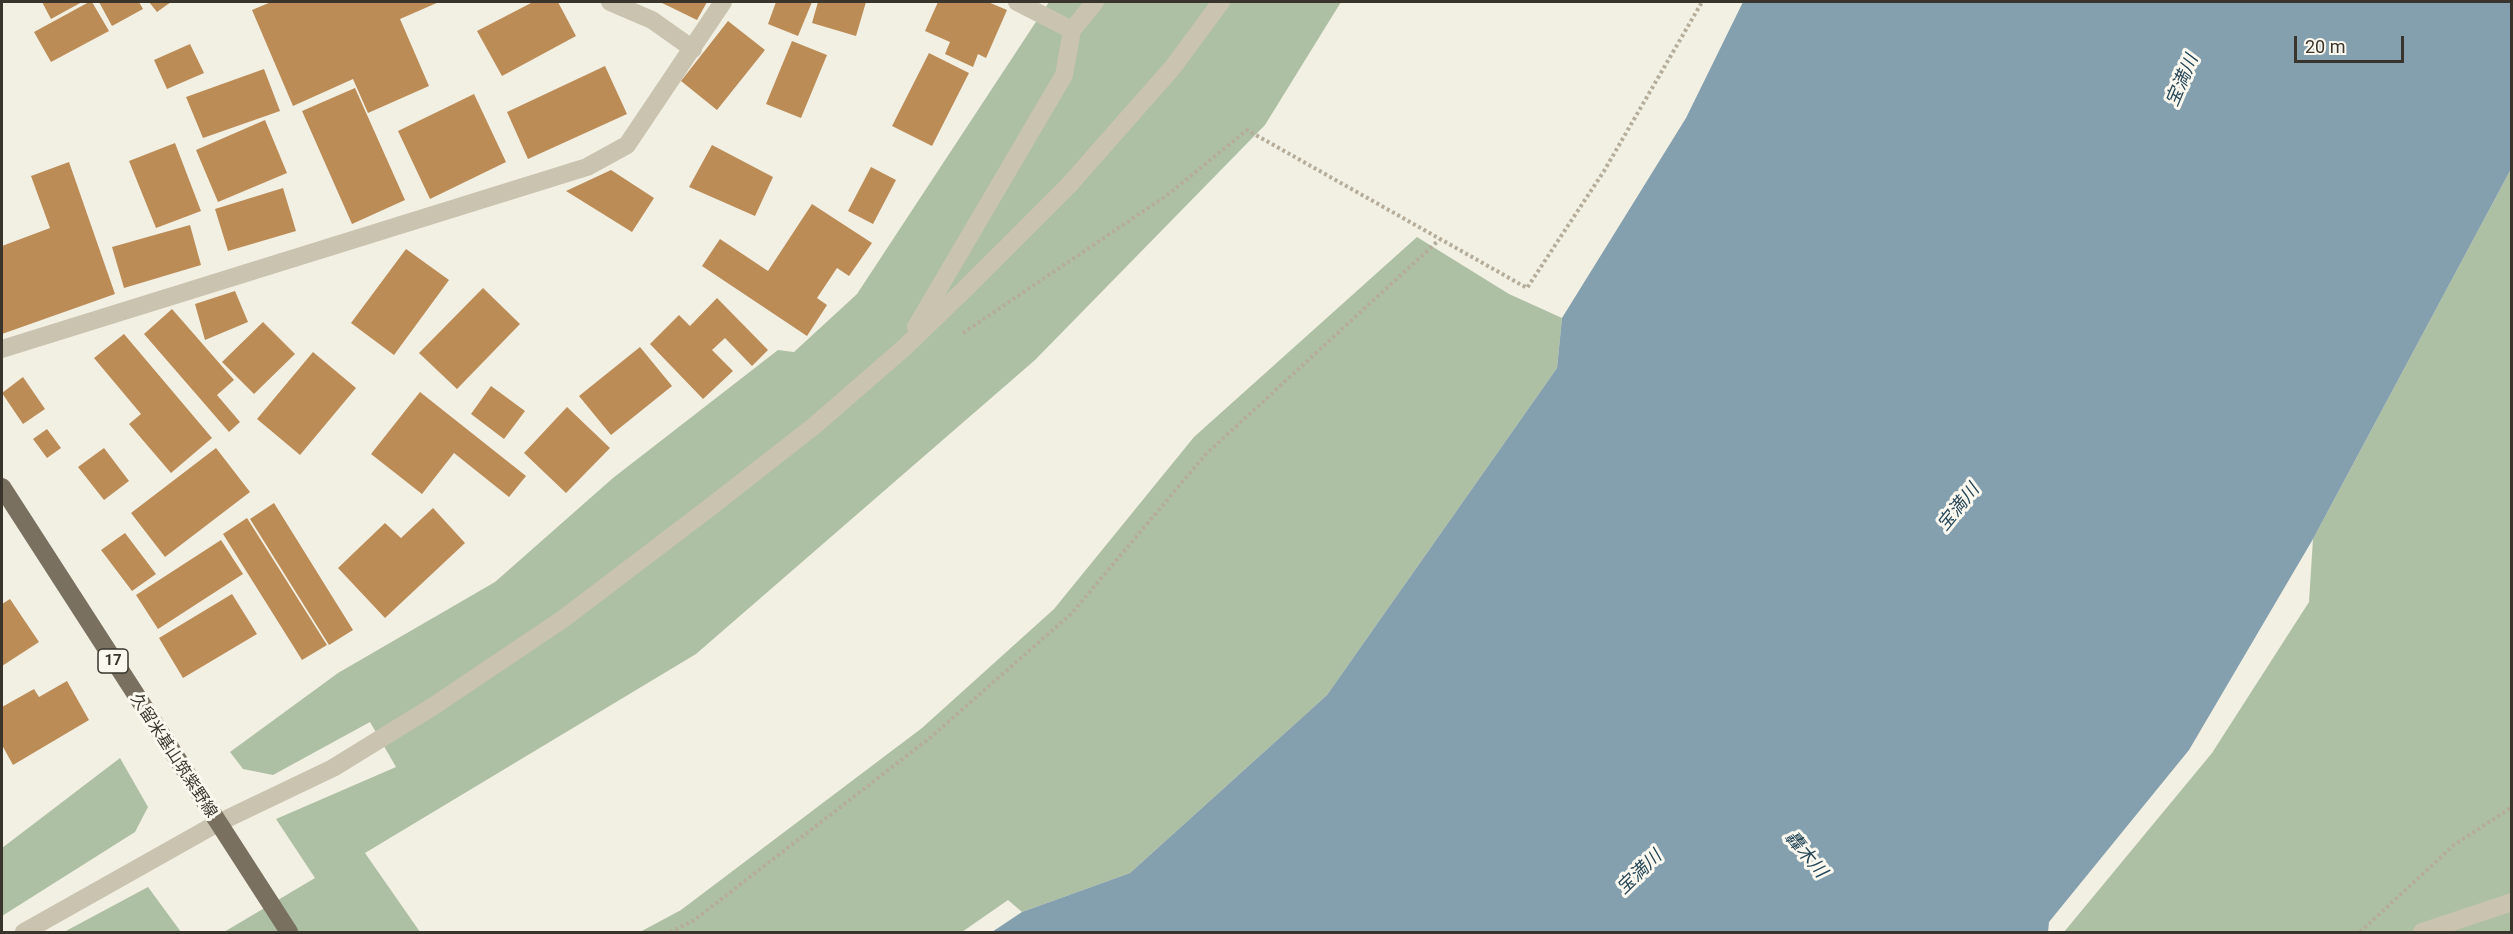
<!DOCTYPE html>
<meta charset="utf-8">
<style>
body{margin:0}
#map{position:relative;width:2513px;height:934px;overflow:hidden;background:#f2efe3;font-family:Roboto,sans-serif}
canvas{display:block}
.frame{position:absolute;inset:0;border:3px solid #39342c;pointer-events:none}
.scale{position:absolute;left:2294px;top:36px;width:110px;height:27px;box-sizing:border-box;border:3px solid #39342c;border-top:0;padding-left:8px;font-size:18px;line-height:21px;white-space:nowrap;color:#39342c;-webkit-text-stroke:4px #faf8ef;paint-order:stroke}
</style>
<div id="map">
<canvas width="2513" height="934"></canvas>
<div class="frame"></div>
<div class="scale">20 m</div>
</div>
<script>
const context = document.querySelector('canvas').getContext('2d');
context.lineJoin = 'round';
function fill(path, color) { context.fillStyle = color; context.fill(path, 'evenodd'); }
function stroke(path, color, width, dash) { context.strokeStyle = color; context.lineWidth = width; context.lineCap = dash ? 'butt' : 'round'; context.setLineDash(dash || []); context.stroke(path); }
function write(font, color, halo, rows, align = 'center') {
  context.font = font + ' Roboto,"Noto Sans JP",sans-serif'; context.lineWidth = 6; context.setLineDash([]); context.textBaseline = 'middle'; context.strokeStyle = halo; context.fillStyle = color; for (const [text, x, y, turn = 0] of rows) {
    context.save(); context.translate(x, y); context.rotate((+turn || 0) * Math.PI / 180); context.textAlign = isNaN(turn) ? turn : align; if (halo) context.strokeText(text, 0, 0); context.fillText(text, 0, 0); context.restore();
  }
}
const green = new Path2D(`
 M1049 2H1341L1265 125 1035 360 696 654 365 853 420 932H224L315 878 276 819 396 767 370 722 273 775 243 769 230 752 338 673 495 582 613 478 778 350 794 352 857 294Z
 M2511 169V932H2064L2212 753 2309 602 2313 539Z
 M1417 237 1509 294 1562 318 1557 368 1327 695 1130 873 1022 912 1008 900 962 932H640L681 910 922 728 1054 609 1194 437Z
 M120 758 148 807 135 832 2 916V848Z
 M148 887 181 932H64Z`);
const water = new Path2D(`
 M1743 2H2511V169L2313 539 2189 750 2049 922 2048 932H992L1022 912 1130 873 1327 695 1557 368 1562 318 1686 118Z`);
const building = new Path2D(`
 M42 2H82L51 19Z
 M89 2H92L109 31 51 62 34 32Z
 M99 2H139L143 9 112 26Z
 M149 2H171L157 12Z
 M271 2H439L400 19 429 86 368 113 353 79 293 106 252 10Z
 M533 2H558L576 36 502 76 477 31Z
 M660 2H707L697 20Z
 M776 2H812L798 36 768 24Z
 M818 2H866L856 36 812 23Z
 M938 2H988L1007 10 986 58 978 54 973 67 945 54 950 42 925 31Z
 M728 21 765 50 717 110 681 81Z
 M792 41 827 55 801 118 766 104Z
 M190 44 204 73 167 89 154 60Z
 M929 53 969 73 932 146 892 126Z
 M605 66 627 114 528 159 507 112Z
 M264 69 280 111 203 138 186 97Z
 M355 88 405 200 352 224 302 111Z
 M474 94 506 162 430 199 398 131Z
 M265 120 287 173 218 202 196 150Z
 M175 143 201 211 156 228 129 161Z
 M712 145 773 177 755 216 689 187Z
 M69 162 115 294 2 334V246L50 228 31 176Z
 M871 167 896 180 873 224 848 211Z
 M611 170 654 198 632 232 566 191Z
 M283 188 296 231 228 251 215 209Z
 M812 204 872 243 849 276 837 268 817 298 827 305 807 336 702 266 720 239 768 271Z
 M190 225 201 265 124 288 112 247Z
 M406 249 449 280 394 355 351 323Z
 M483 288 520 324 457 389 419 353Z
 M235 291 248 322 205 340 195 304Z
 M717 298 768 350 752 366 725 338 712 350 733 371 703 399 650 344 679 315 690 326Z
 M172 309 234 380 217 395 240 422 229 432 144 334Z
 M263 322 295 354 254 394 222 362Z
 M124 334 212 438 171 473 129 424 141 414 94 358Z
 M640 347 672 386 611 435 579 396Z
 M313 352 356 388 300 455 257 419Z
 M23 377 45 409 23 424 2 393Z
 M491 386 525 411 504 439 471 414Z
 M420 392 526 476 509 497 454 453 422 494 371 454Z
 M567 407 610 448 566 493 524 453Z
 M47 429 61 448 47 458 33 439Z
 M104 448 129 481 104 500 78 467Z
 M216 448 250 492 165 557 131 513Z
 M274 503 353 630 329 645 250 519Z
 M433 508 465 543 385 618 338 568 385 523 401 538Z
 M247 518 327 645 302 660 223 534Z
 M125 533 156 574 132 591 101 550Z
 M221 540 243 574 158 629 136 595Z
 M232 594 257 634 183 678 159 638Z
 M10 599 39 642 2 666V604Z
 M67 681 89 720 13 765 2 745V707L34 689 39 697Z`);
const path = new Path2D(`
 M963 333 1166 196 1247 130 1527 288 1604 171 1702 2
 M670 932 693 921 931 737 1071 614 1206 454 1439 240
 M2360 932 2454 845 2512 807`);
const street = new Path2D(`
 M610 2 652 20 693 49
 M1072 30 1095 2
 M916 327 1064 75 1072 30 1017 2
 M2 349 587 167 627 145 723 2
 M24 932 216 824 333 768 432 707 563 619 709 508 814 426 905 347 968 286 1069 185 1173 67 1221 2
 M2422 932 2512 902`);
const primary = new Path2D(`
 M2 487 289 932`);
const shields = [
 [113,661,30]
];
const shieldNames = [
 ["17",113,661]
];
const streetNames = [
 ["久留米基山筑紫野線",173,756,57]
];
const waterNames = [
 ["宝満川",2183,81,-67],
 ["宝満川",1959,508,-51],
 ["轟木川",1805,855,50],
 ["宝満川",1640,873,-44]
];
fill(green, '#aec0a3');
fill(water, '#849fad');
fill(building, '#bc8c57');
stroke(path, '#b5ad99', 4, [3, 3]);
stroke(street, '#cac3af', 18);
stroke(primary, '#79705f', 18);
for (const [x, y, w] of shields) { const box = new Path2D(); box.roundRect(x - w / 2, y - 12, w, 24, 4.5); context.fillStyle = '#faf8ef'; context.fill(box); stroke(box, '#39342c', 1.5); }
write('bold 15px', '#39342c', null, shieldNames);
write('16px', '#39342c', '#faf8ef', streetNames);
write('italic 18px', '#254657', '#faf8ef', waterNames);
</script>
